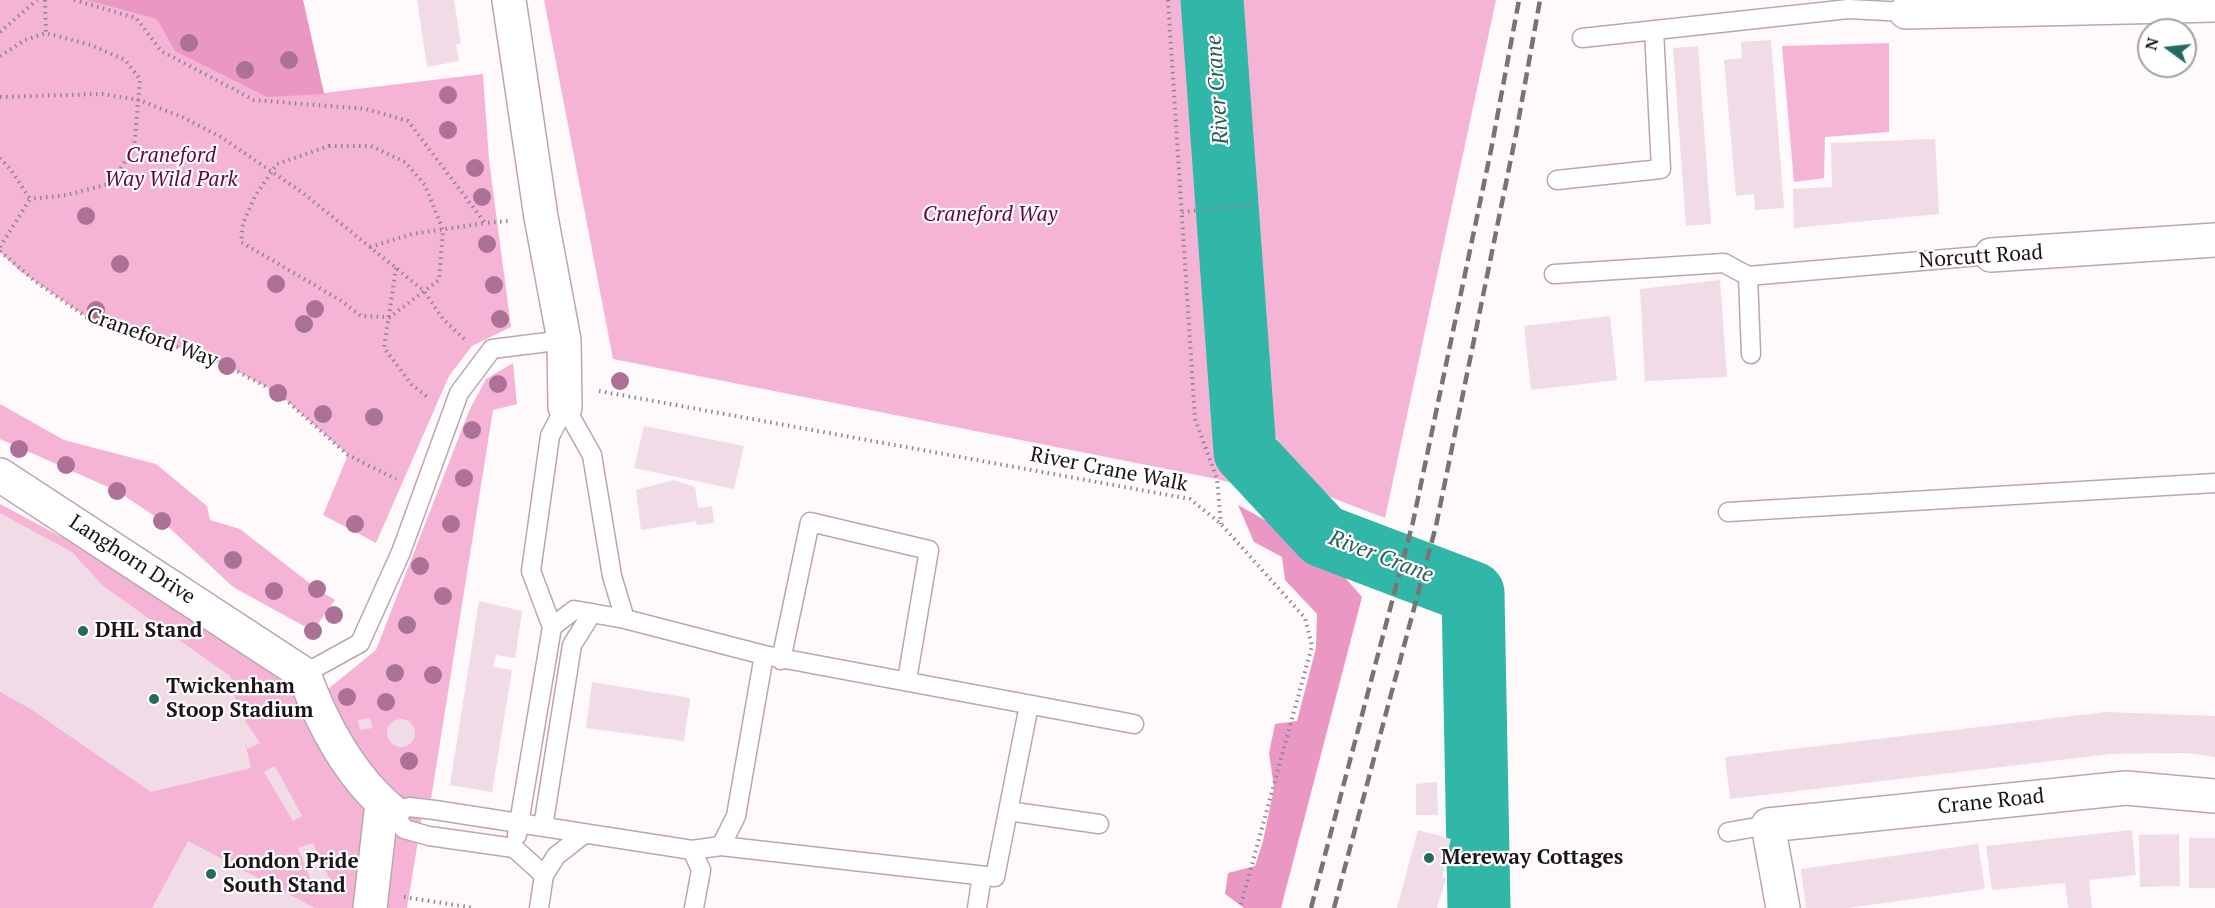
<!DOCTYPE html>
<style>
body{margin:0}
#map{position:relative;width:2215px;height:908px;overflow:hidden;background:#fef9fb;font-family:"PT Serif",serif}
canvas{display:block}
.north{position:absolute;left:2137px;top:18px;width:60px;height:60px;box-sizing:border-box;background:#fff;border:2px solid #a4a1a3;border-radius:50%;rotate:285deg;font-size:16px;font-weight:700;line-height:24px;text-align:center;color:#1b1418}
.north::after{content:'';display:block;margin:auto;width:21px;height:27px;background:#236b61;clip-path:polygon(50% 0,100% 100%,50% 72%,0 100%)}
</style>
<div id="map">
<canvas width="2215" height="908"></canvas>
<div class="north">N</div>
</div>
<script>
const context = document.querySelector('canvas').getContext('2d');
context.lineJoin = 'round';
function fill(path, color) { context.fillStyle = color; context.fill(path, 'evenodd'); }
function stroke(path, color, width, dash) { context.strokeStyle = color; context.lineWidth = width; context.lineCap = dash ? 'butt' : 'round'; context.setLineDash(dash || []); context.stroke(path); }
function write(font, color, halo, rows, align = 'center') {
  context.font = font + ' "PT Serif",serif'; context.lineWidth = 4.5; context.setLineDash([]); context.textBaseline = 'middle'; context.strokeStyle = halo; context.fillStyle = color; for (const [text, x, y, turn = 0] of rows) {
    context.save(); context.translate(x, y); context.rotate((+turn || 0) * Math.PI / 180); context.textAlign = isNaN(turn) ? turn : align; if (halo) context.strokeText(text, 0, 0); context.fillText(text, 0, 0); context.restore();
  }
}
const green = new Path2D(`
 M0 0H303L324 93 483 74 489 160 511 327 472 346 449 376 376 543 323 515 348 455 278 393 214 359 88 318 20 271 0 252Z
 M544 0H1188L1224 434 1246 487 1217 479 613 359Z
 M1234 0H1496L1385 518 1309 489 1269 427Z
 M1889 43V132L1825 137 1824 178 1794 182 1782 46Z
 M513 363 517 404 493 410 431 799 425 798 407 908H0V504L189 605 341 725 332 705 328 689 376 650 469 411 486 379Z
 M0 404 64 440 156 464 207 506 210 520 240 529 317 589 335 600 313 631 233 587 162 521 117 491 0 439Z`);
const forest = new Path2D(`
 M87 0H303L324 94 267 97 175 51 157 19Z
 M1238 505 1324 553 1362 597 1281 908H1244L1225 894 1228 873 1255 866 1263 841 1274 788 1269 753 1275 724 1297 721 1316 648 1317 614 1285 580 1282 557 1254 542Z`);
const river = new Path2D(`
 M1212 0 1245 452 1323 536 1473 593 1479 908`);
const building = new Path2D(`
 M417 0H454L461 44H456L459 61 427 67Z
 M1771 40 1784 208 1755 210 1754 194 1736 196 1724 60 1742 58 1741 42Z
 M1698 46 1711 224 1686 226 1673 48Z
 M1935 139 1939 214 1794 228 1793 189 1832 187 1831 143Z
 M1720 280 1727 377 1645 381 1640 289Z
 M1610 316 1617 380 1531 390 1524 326Z
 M644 426 744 446 734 489 634 468Z
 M674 480 695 487 698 508 712 506 714 523 697 525 696 521 641 530 636 490Z
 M0 513 72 552 103 586 230 676 238 710 260 743 248 749 245 742 251 768 151 792 29 708 0 692Z
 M479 601 522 611 515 658 496 655 493 667 512 670 492 792 450 785Z
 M592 682 690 698 684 741 586 728Z
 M2106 712 2215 716V757L2187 753 2111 754 1730 799 1725 757Z
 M370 718 373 728 360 730 358 720Z
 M387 733a14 14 0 1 1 28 0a14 14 0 1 1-28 0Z
 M275 766 302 816 293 821 264 772Z
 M1437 782 1438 815H1416V784Z
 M1418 830 1451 839 1442 877 1446 878 1437 908H1397Z
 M2132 830 2136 875 2089 880 2092 908H2068L2065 883 1992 890 1986 846Z
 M2179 834 2180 886 2140 887 2139 835Z
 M2189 838H2215V888H2189Z
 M188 841 315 908H152Z
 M313 843 334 888 317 895 298 848Z
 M1978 844 1985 889 1848 908H1806L1801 869Z`);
const path = new Path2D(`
 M45 0 46 33
 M74 0 136 18 161 51 254 100 366 109 408 121 485 223 508 221
 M1168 0 1195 419 1217 479 1221 524
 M0 32 37 0
 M0 56 25 40 46 33 91 45 125 60 140 79 134 149 109 184 66 195 30 199
 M0 97 102 94 139 100 182 117 221 137 303 193 396 268 424 291 443 319 465 340
 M329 146H371L405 162 425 185 443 230 439 280 390 317 361 316 340 300 241 242 243 223 255 196 277 164Z
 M0 158 11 170 30 199
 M1182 212 1251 205
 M0 247 30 199
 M370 247 412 234 485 223
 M0 251 36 282 88 318 214 359 278 393 348 455 396 479
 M396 268 384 348 412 385 429 398
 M599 391 1190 499 1221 524 1305 618 1312 646 1240 908
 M404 897 474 908`);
const lane = new Path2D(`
 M1582 38 1848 9 1906 12
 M1557 180 1661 169 1654 30
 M1554 274 1724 263 1748 276 1991 255
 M1748 276 1751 354
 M565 407 592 455 612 576 625 619
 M1728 512 2215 483
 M552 627 531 571 550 436 565 407
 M781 660 810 522 929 550 907 680
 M304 674 360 643 401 552 459 393 492 349 564 340
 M1008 811 1099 824
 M543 827 572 645 592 613
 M1728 832 1768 825
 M517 835 552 627 574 610 625 619 764 655
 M721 846 995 877 1029 705
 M692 850 701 870 694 908
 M544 875 556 856 584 834
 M539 908 544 875 514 848 429 836 404 829 393 812 409 807 435 810 692 850 721 846 736 816 764 655 1134 724
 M977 908 982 876`);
const street = new Path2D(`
 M509 0 541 217 564 340 565 407
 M1906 12 2215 5
 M1991 255 2215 240
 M0 475 304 674C322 724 351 778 393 812
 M370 908 382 803
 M1783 908 1768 825 2126 788 2215 796`);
const rail = new Path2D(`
 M1311 908 1413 522 1491 150 1519 0
 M1334 908 1436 526 1516 134 1540 0`);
const trees = [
 [189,43],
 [289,60],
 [245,70],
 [448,95],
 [448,130],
 [475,168],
 [482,197],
 [86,216],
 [487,244],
 [120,264],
 [276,284],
 [494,285],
 [315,309],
 [96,310],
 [500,319],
 [304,324],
 [227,366],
 [620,381],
 [498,384],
 [278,393],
 [323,414],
 [374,417],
 [472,430],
 [19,449],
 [66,465],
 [464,478],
 [117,491],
 [162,521],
 [355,524],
 [451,524],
 [233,560],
 [420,566],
 [317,589],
 [274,591],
 [443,596],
 [334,615],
 [407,625],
 [313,631],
 [395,673],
 [433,675],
 [347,697],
 [386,702],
 [409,761]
];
const markers = [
 [83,631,6,"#236b61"],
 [154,699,6,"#236b61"],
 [1429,858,6,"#236b61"],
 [211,874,6,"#236b61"]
];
const parkNames = [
 ["Craneford",171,156],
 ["Way Wild Park",171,180],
 ["Craneford Way",990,215]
];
const streetNames = [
 ["Norcutt Road",1981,257,-4],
 ["Craneford Way",152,338,20],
 ["River Crane Walk",1109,470,11],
 ["Langhorn Drive",132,560,33],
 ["Crane Road",1991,802,-6]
];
const poiNames = [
 ["DHL Stand",95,631],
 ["Twickenham",166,687],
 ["Stoop Stadium",166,711],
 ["Mereway Cottages",1441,858],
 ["London Pride",223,862],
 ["South Stand",223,886]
];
const waterNames = [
 ["River Crane",1218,90,-94],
 ["River Crane",1381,557,21]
];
fill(green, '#f5b4d5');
fill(forest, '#ea97c3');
stroke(river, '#31b7a7', 63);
fill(building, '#f1dbe6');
stroke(lane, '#bba6b0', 21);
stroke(street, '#bba6b0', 36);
stroke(path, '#8d878a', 4, [1.5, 4.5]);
stroke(lane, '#fff', 18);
stroke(street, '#fff', 33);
stroke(rail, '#797376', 4.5, [12, 6]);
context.fillStyle = '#ab7197';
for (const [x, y] of trees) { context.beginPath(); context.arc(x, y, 9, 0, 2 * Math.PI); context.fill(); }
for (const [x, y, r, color] of markers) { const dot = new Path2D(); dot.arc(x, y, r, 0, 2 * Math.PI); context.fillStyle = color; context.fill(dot); stroke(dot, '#fff', 2); }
write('italic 21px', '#670146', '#fff', parkNames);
write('21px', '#1b1418', '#fff', streetNames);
write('bold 21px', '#1b1418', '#fff', poiNames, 'left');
write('italic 22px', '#2b5f58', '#fff', waterNames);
</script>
